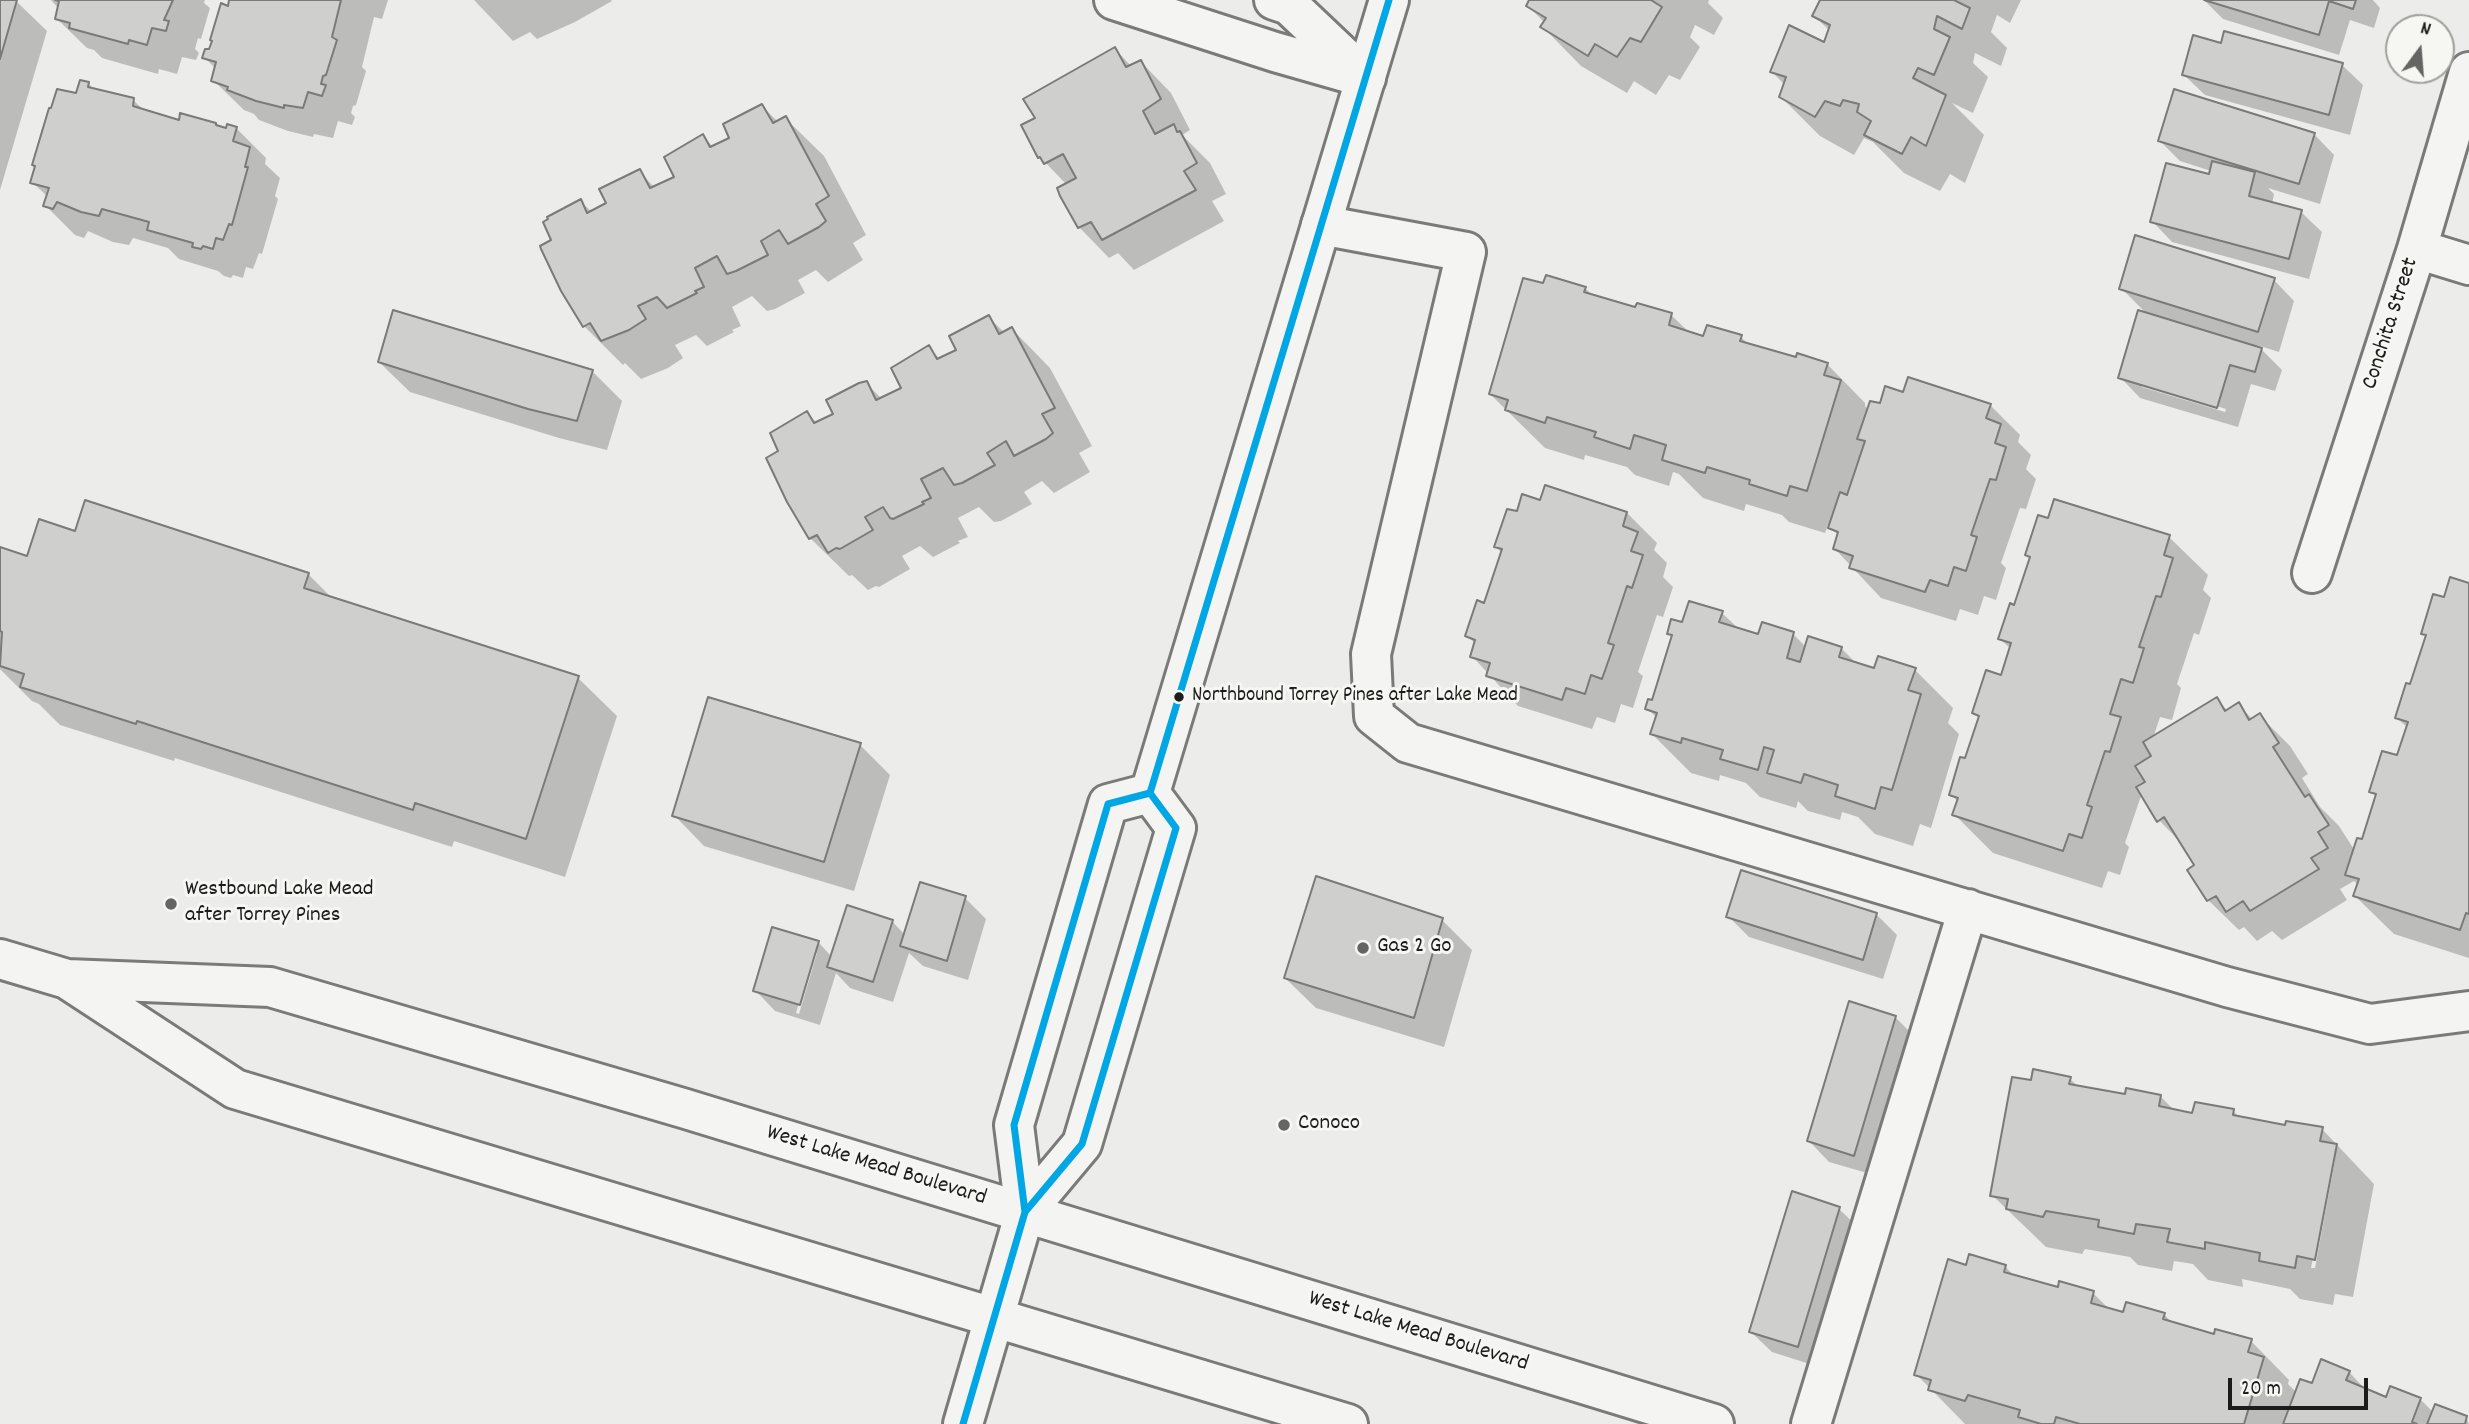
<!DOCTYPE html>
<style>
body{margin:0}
#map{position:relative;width:2469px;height:1424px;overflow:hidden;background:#ececea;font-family:Dekko,sans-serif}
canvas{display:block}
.north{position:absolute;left:2385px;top:14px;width:70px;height:70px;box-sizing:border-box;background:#f6f6f2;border:2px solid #9f9f9c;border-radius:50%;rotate:16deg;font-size:19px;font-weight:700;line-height:28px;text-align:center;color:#1c1c1c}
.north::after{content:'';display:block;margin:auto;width:24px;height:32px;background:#656564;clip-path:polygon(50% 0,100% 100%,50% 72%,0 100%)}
.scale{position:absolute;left:2228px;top:1378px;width:140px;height:32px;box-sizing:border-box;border:4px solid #1c1c1c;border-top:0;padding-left:9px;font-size:21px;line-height:24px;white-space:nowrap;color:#1c1c1c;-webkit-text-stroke:5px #f6f6f2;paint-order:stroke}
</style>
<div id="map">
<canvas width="2469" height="1424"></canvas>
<div class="north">N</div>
<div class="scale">20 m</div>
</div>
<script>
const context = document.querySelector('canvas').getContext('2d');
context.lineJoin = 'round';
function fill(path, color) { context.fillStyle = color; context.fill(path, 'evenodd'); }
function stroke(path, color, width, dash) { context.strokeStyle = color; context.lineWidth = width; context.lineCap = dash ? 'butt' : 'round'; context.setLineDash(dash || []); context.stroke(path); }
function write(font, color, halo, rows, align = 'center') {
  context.font = font + ' Dekko,sans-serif'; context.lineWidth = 6; context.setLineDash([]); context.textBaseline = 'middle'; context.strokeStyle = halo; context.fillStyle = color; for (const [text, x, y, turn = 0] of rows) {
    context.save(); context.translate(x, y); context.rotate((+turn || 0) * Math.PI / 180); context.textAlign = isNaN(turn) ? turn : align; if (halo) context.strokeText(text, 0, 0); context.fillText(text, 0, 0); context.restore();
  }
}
const shadow = new Path2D(`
 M0 0 16 1 47 31 0 190Z
 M51 0H205L204 3 210 8 201 39 198 38 195 49 199 53 196 60 182 57 177 74 159 69 158 74 102 58 94 50 87 48 56 18 59 9Z
 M231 0H388L382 19 374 17 362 67 366 71 356 105 353 106 351 113 355 117 352 125 338 121 333 138 314 134 313 137 288 131 259 120 254 114 244 110 213 80 216 69 204 57 210 51Z
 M474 0H611L612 1 575 22 537 39 530 32 513 41Z
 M1531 0H1709L1708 3 1723 18 1714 35 1695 25 1690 37 1700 47 1680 80 1669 75 1656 95 1634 81 1627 93 1581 66 1543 27 1545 23 1528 6Z
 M1822 0H2021L2010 23 1997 15 1991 32 2007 48 2001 66 1975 53 1973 63 1988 77 1973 113 1952 103 1984 135 1965 183 1950 174 1940 191 1904 173 1873 142 1864 138 1854 155 1820 136 1781 97 1785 85 1772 72 1825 45 1830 31 1814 16Z
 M2204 0H2373L2380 8 2374 28 2350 20 2339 55 2223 19Z
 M2222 45 2342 65 2363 85 2350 135 2205 95 2184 75Z
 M1115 49 1132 67 1141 62 1171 93 1190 130 1182 135 1210 163 1226 194 1212 201 1224 221 1134 270 1118 253 1109 258 1079 227 1067 185 1040 157 1037 119Z
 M88 83 95 91 133 100 145 111 180 122 236 128 266 158 265 164 280 178 275 196 278 199 262 254 259 253 253 269 246 267 243 278 233 275 231 278 224 276 218 271 179 259 168 248 133 238 129 245 113 242 88 231 84 238 75 235 45 205 48 197 32 182 77 96Z
 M762 106 778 122 785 118 824 156 866 235 853 243 863 260 828 282 816 270 798 280 805 293 775 309 767 311 752 296 732 307 741 326 732 330 734 332 707 346 696 335 675 345 683 358 668 368 641 379 625 363 623 365 584 326 581 202 592 212 609 204 639 171 655 188 676 177 703 136 714 148 732 139Z
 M2314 134 2334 155 2320 204 2268 188 2274 194 2272 204 2301 212 2322 232 2309 279 2172 242 2152 221 2210 177 2211 171 2180 161 2160 141Z
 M2274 280 2294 301 2279 352 2257 345 2282 370 2275 391 2251 384 2238 427 2140 398 2120 377 2147 314 2121 288ZM2142 383 2226 409 2225 412 2142 387Z
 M1544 286 1585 288 1593 296 1637 310 1671 315 1690 333 1705 338 1741 337 1749 345 1797 360 1827 364 1865 403V406L1869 410 1904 395 1990 405 2020 435 2018 442 2031 455 2026 469 2036 479 2026 509 2020 508 2001 563 2006 568 1996 600 1984 596 1978 615 1960 609 1956 621 1881 598 1835 549 1839 536 1828 525 1825 533 1789 522 1782 515 1746 504 1744 511 1703 498 1679 474 1673 472 1669 486 1635 475 1627 467 1585 455 1584 460 1545 448 1490 394Z
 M988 317 1005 333 1012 329 1050 368 1092 446 1079 453 1090 472 1054 493 1042 481 1024 492 1032 504 1001 521 994 522 979 507 958 518 968 537 958 541 960 543 933 557 920 546 902 556 910 569 879 587 876 586 868 590 852 575 849 576 810 538 780 452 807 413 817 423 835 415 866 383 882 399 903 388 929 348 940 359 959 351Z
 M379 362 592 371 622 401 607 450 559 438 410 392Z
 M1541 502 1627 513 1657 543 1654 550 1667 563 1663 577 1673 587 1663 617 1657 615 1638 672 1643 676 1633 708 1621 704 1615 723 1597 717 1592 729 1518 706 1472 656 1476 644 1467 636 1486 605 1502 553 1496 547 1518 514Z
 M76 533 308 574 332 598 578 678 617 716 565 877 454 841 452 847 175 758 174 761 60 725 39 704 32 701 0 669V549L28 558Z
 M2169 537 2208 575 2203 590 2211 598 2199 635 2194 633 2177 684 2181 688 2172 720 2160 717 2153 738 2216 699 2228 711 2238 704 2253 720 2260 716 2290 746 2308 774 2302 778 2320 807 2339 826 2355 851 2363 841 2377 797 2371 791 2399 757 2408 728 2397 718 2412 687 2427 637 2423 633 2445 599 2469 585V958L2394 934 2355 896 2358 885 2354 881 2340 889 2347 900 2282 940 2272 931 2257 941 2244 927 2239 930 2208 900 2190 870 2196 866 2184 846 2159 820 2142 793 2125 843 2129 847 2120 875 2108 871 2102 888 1993 853 1954 814 1958 802 1951 794 1966 761 1980 718 1974 713 2002 678 2011 649 2000 639 2016 607 2031 559 2027 555Z
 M1722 613 1740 630 1760 636 1764 625 1793 634 1806 647 1841 648 1857 664 1875 670H1915L1953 708 1948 723 1959 734 1931 828 1920 824 1913 846 1875 834 1858 817 1842 812 1840 820 1808 811 1798 801 1796 808 1760 797 1746 783 1720 775 1719 781 1691 773 1652 734 1657 718 1647 708 1653 702 1673 638 1669 633 1683 624Z
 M860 745 890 775 854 891 704 846 674 815Z
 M965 898 986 919 968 980 923 966 909 953 893 1002 850 988 836 973 820 1025 775 1011 755 990 818 942 832 957 892 921 905 935ZM813 953H817L799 1014 796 1013Z
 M1877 915 1897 935 1883 979 1749 937 1728 916Z
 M1442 920 1472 950 1444 1047 1316 1008 1285 978Z
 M1895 1017 1916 1038 1874 1175 1829 1162 1809 1141Z
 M2070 1079 2079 1087 2126 1096 2161 1097 2175 1111 2194 1115 2233 1111 2241 1119 2286 1127 2322 1129 2374 1184 2353 1297 2335 1294 2333 1305 2300 1299 2290 1289 2242 1279 2243 1287 2208 1280 2193 1264 2174 1261 2172 1271 2138 1265 2130 1257 2085 1249 2082 1254 2046 1247 1992 1195 2033 1082ZM2332 1160H2335L2315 1268H2311Z
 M1839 1209 1860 1229 1819 1367 1772 1352 1751 1332Z
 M2005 1266 2015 1277 2059 1289 2093 1293 2111 1311 2125 1315 2164 1314 2173 1324 2215 1336 2251 1341 2289 1380 2288 1384 2297 1393 2349 1372 2367 1391 2386 1399H2420L2434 1413 2466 1417 2469 1424H1965L1916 1374 1967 1267Z`);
const building = new Path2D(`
 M0 0H17L0 59Z
 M55 0H173L164 20 169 21 166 31 152 28 147 45 129 40 128 44 69 28 70 23 55 19 59 1Z
 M229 0H341L332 37 337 40 326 75 323 76 321 84 326 85 322 96 308 92 303 108 284 105V108L256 101 227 90 228 87 211 81 216 62 202 58 205 49H209L212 41 210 40 221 3 228 6Z
 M1529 0H1651L1662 7 1641 42 1630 38 1617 57 1595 44 1588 56 1540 27 1546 18 1526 6Z
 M1820 0H1954L1970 8 1962 29 1937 16 1934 29 1950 37 1934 75 1918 68 1913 78 1946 95 1926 146 1911 137 1902 154 1864 135 1871 121 1857 112 1859 104 1843 100 1840 106 1825 101 1815 117 1779 97 1786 77 1770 72 1789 25 1824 42 1830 25 1812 16Z
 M2204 0H2356L2353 9 2329 1 2319 35Z
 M2224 31 2343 63 2329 115 2182 75 2193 35 2221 43Z
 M1115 47 1126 67 1141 60 1161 99 1143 111 1155 134 1174 124 1177 132 1180 131 1197 163 1184 171 1196 190 1102 240 1091 222 1078 228 1060 196 1057 188 1076 178 1063 154 1044 164 1040 157 1038 158 1021 125 1035 118 1023 99Z
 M80 80 89 82 88 87 134 98 133 106 179 120 180 113 216 123V125L226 128 227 124 237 127 233 141 250 147 245 167H248L232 225 229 224 223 240 216 238 213 249 203 246 201 249 192 247 193 243 147 230 149 222 102 209 99 216 81 212 57 202 53 209 43 206 49 188 30 183 35 166 32 165 49 108H51L57 89 76 93Z
 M2174 89 2315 133 2299 184 2158 141Z
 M762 104 773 123 786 116 829 196 816 204 826 221 819 227 788 244 779 230 761 241 768 255 736 271 727 274 717 256 695 268 704 287 695 291 697 293 667 308 657 297 638 306 646 319 629 330 601 341 590 323 583 327 561 291 541 249 540 246 551 240 543 222 548 219 547 217 581 199 587 213 606 203 599 189 640 169 650 188 674 177 664 157 703 134 710 147 729 138 723 124Z
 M2212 161 2255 172 2249 196 2302 210 2289 259 2150 222 2166 163 2209 174Z
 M2135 235 2275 278 2258 332 2119 289Z
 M1546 275 1586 287 1584 292 1635 307 1637 303 1672 313 1669 325 1703 336 1707 325 1742 335 1740 341 1796 357 1797 353 1828 363 1824 375 1841 380 1807 491 1790 486 1787 496 1749 484 1750 480 1707 467 1705 473 1662 460 1666 445 1634 435 1630 449 1594 437 1596 432 1547 417 1545 423 1505 410 1508 400 1489 394 1523 278 1543 283Z
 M393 310 593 370 577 421 528 409 378 362Z
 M2138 310 2262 348 2255 372 2230 365 2217 408 2118 378Z
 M989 315 999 334 1012 327 1055 408 1042 414 1053 433 1046 439 1014 456 1006 441 987 453 995 465 962 483 954 485 943 468 921 479 931 498 922 502 924 504 893 519 890 518 883 507 865 517 873 530 840 549 836 548 828 553 817 535 809 539 787 502 767 460 766 458 778 451 770 433 807 411 814 423 833 414 826 400 859 383 867 381 876 400 901 388 891 368 929 345 937 359 956 350 949 336Z
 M1908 377 1991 404 1986 418 2001 424 1995 443 2006 447 1996 480 1990 479 1971 535 1977 537 1966 571 1954 567 1948 586 1930 580 1925 592 1849 568 1853 556 1833 549 1838 532 1828 528 1840 492 1847 495 1865 441 1857 439 1870 401 1880 403 1885 386 1903 392Z
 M1545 485 1627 512 1623 526 1638 532 1631 551 1643 555 1632 588 1627 586 1608 643 1614 645 1602 679 1591 675 1585 694 1566 688 1562 700 1486 676 1490 663 1470 657 1475 640 1465 636 1477 600 1484 603 1502 549 1494 547 1507 509 1517 511 1522 494 1540 500Z
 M2054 499 2170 535 2164 555 2173 558 2161 597 2156 596 2139 647 2144 648 2133 683 2121 679 2110 714 2121 717 2110 752 2105 751 2087 805 2092 807 2082 838 2069 834 2063 851 1952 815 1958 798 1949 795 1960 757 1965 758 1979 716 1972 713 1986 670 2001 675 2011 643 1998 639 2010 603 2014 605 2030 557 2025 555 2038 515 2048 518Z
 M85 500 309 573 304 588 579 676 526 839 415 803 413 810 137 721 136 724 20 687 24 674 0 666 2 632 0 631V547L27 556 39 519 75 531Z
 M2450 577 2469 583V914L2466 913 2460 930 2353 896 2359 879 2345 875 2357 838 2362 839 2376 794 2369 792 2382 751 2397 755 2408 722 2395 718 2406 683 2410 684 2426 635 2421 634 2433 594 2444 597Z
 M1689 601 1723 611 1719 622 1758 634 1762 622 1794 632 1787 658 1800 662 1808 636 1842 647 1839 657 1874 668 1878 656 1916 668 1908 690 1921 694 1892 790 1881 787 1875 809 1835 796 1838 785 1804 774 1801 783 1767 773 1774 750 1764 747 1758 770 1720 759 1723 750 1682 738 1681 743 1650 734 1657 713 1645 709 1648 699 1652 700 1672 635 1667 634 1671 619 1682 622Z
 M708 697 861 743 824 862 672 816Z
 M2217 697 2225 711 2239 702 2249 720 2260 713 2279 743 2273 747 2305 797 2309 794 2329 825 2318 832 2328 848 2311 858 2319 869 2250 911 2243 901 2226 912 2216 896 2207 901 2187 870 2194 865 2164 817 2157 822 2136 787 2145 782 2135 766 2151 756 2143 742Z
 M1741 870 1877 913 1863 960 1726 917Z
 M1316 876 1443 918 1414 1018 1284 978Z
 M920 882 966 896 947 961 900 946Z
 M847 905 893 920 873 982 827 967Z
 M772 927 819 941 800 1005 753 991Z
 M1849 1001 1896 1016 1854 1156 1807 1141Z
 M2033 1069 2071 1077 2069 1084 2125 1094 2126 1088 2161 1095 2159 1106 2192 1113 2195 1102 2234 1109 2233 1115 2285 1125 2286 1121 2323 1127 2320 1141 2337 1144 2315 1260 2297 1256 2295 1268 2259 1261 2260 1253 2205 1242V1249L2167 1242 2170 1229 2136 1224 2134 1234 2098 1227 2099 1220 2046 1211 2043 1217 2006 1209 2008 1199 1990 1196 2012 1077 2031 1080Z
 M1792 1191 1840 1207 1798 1347 1749 1332Z
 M1969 1254 2006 1265 2004 1272 2058 1287 2059 1281 2094 1291 2091 1303 2123 1312 2126 1302 2165 1313 2163 1319 2214 1334 2215 1329 2252 1339 2248 1352 2264 1357 2244 1424H2080L2056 1417 2054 1424H2041L2018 1417 2020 1410 1968 1395 1965 1401 1928 1390 1931 1380 1914 1375 1948 1259 1966 1265Z
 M2321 1359 2350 1371 2346 1380 2386 1397 2390 1386 2421 1398 2412 1422 2417 1424H2283L2300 1379 2312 1383Z
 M2435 1404 2467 1416 2465 1424H2427Z`);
const minor = new Path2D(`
 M1114 0 1275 52 1366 78 1289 5 1274 0
 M1321 225 1466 252 1371 654 1374 716 1408 743 2227 987 2370 1024 2469 1011
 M2417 249 2469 265
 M2312 573 2417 249 2469 72
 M1811 1424 1968 909`);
const secondary = new Path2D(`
 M1150 793 1389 0
 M1025 1212 1014 1125 1108 804 1150 793
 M963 1424 1025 1212 1082 1144 1176 828 1150 793`);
const primary = new Path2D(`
 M0 959 67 979 270 987 686 1109 1714 1424
 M67 979 235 1089 1348 1424`);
const bus1 = new Path2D(`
 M1150 793 1389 0
 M1025 1212 1014 1125 1108 804 1150 793
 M963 1424 1025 1212 1082 1144 1176 828 1150 793`);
const markers = [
 [1179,697,6,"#1c1c1c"],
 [171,904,7,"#656564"],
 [1363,948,7,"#656564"],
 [1284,1125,7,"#656564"]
];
const busNames = [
 ["Northbound Torrey Pines after Lake Mead",1192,697]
];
const streetNames = [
 ["Conchita Street",2392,324,-72],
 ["West Lake Mead Boulevard",876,1167,17],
 ["West Lake Mead Boulevard",1418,1333,17]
];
const poiNames = [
 ["Westbound Lake Mead",185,891],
 ["after Torrey Pines",185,917],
 ["Gas 2 Go",1377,948],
 ["Conoco",1298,1125]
];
fill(shadow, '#0003');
fill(building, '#cfcfce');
stroke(building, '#7a7a79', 2);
stroke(minor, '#7a7a79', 44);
stroke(secondary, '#7a7a79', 44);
stroke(primary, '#7a7a79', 44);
stroke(minor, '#f4f4f2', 38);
stroke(secondary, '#f4f4f2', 38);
stroke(primary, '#f4f4f2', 38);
stroke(bus1, '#01a6e4', 7);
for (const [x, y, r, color] of markers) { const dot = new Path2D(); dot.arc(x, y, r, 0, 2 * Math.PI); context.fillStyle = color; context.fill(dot); stroke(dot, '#f6f6f2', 2.5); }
write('21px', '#1c1c1c', '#f6f6f2', busNames, 'left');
write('23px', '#1c1c1c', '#f6f6f2', streetNames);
write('23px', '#1c1c1c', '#f6f6f2', poiNames, 'left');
</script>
